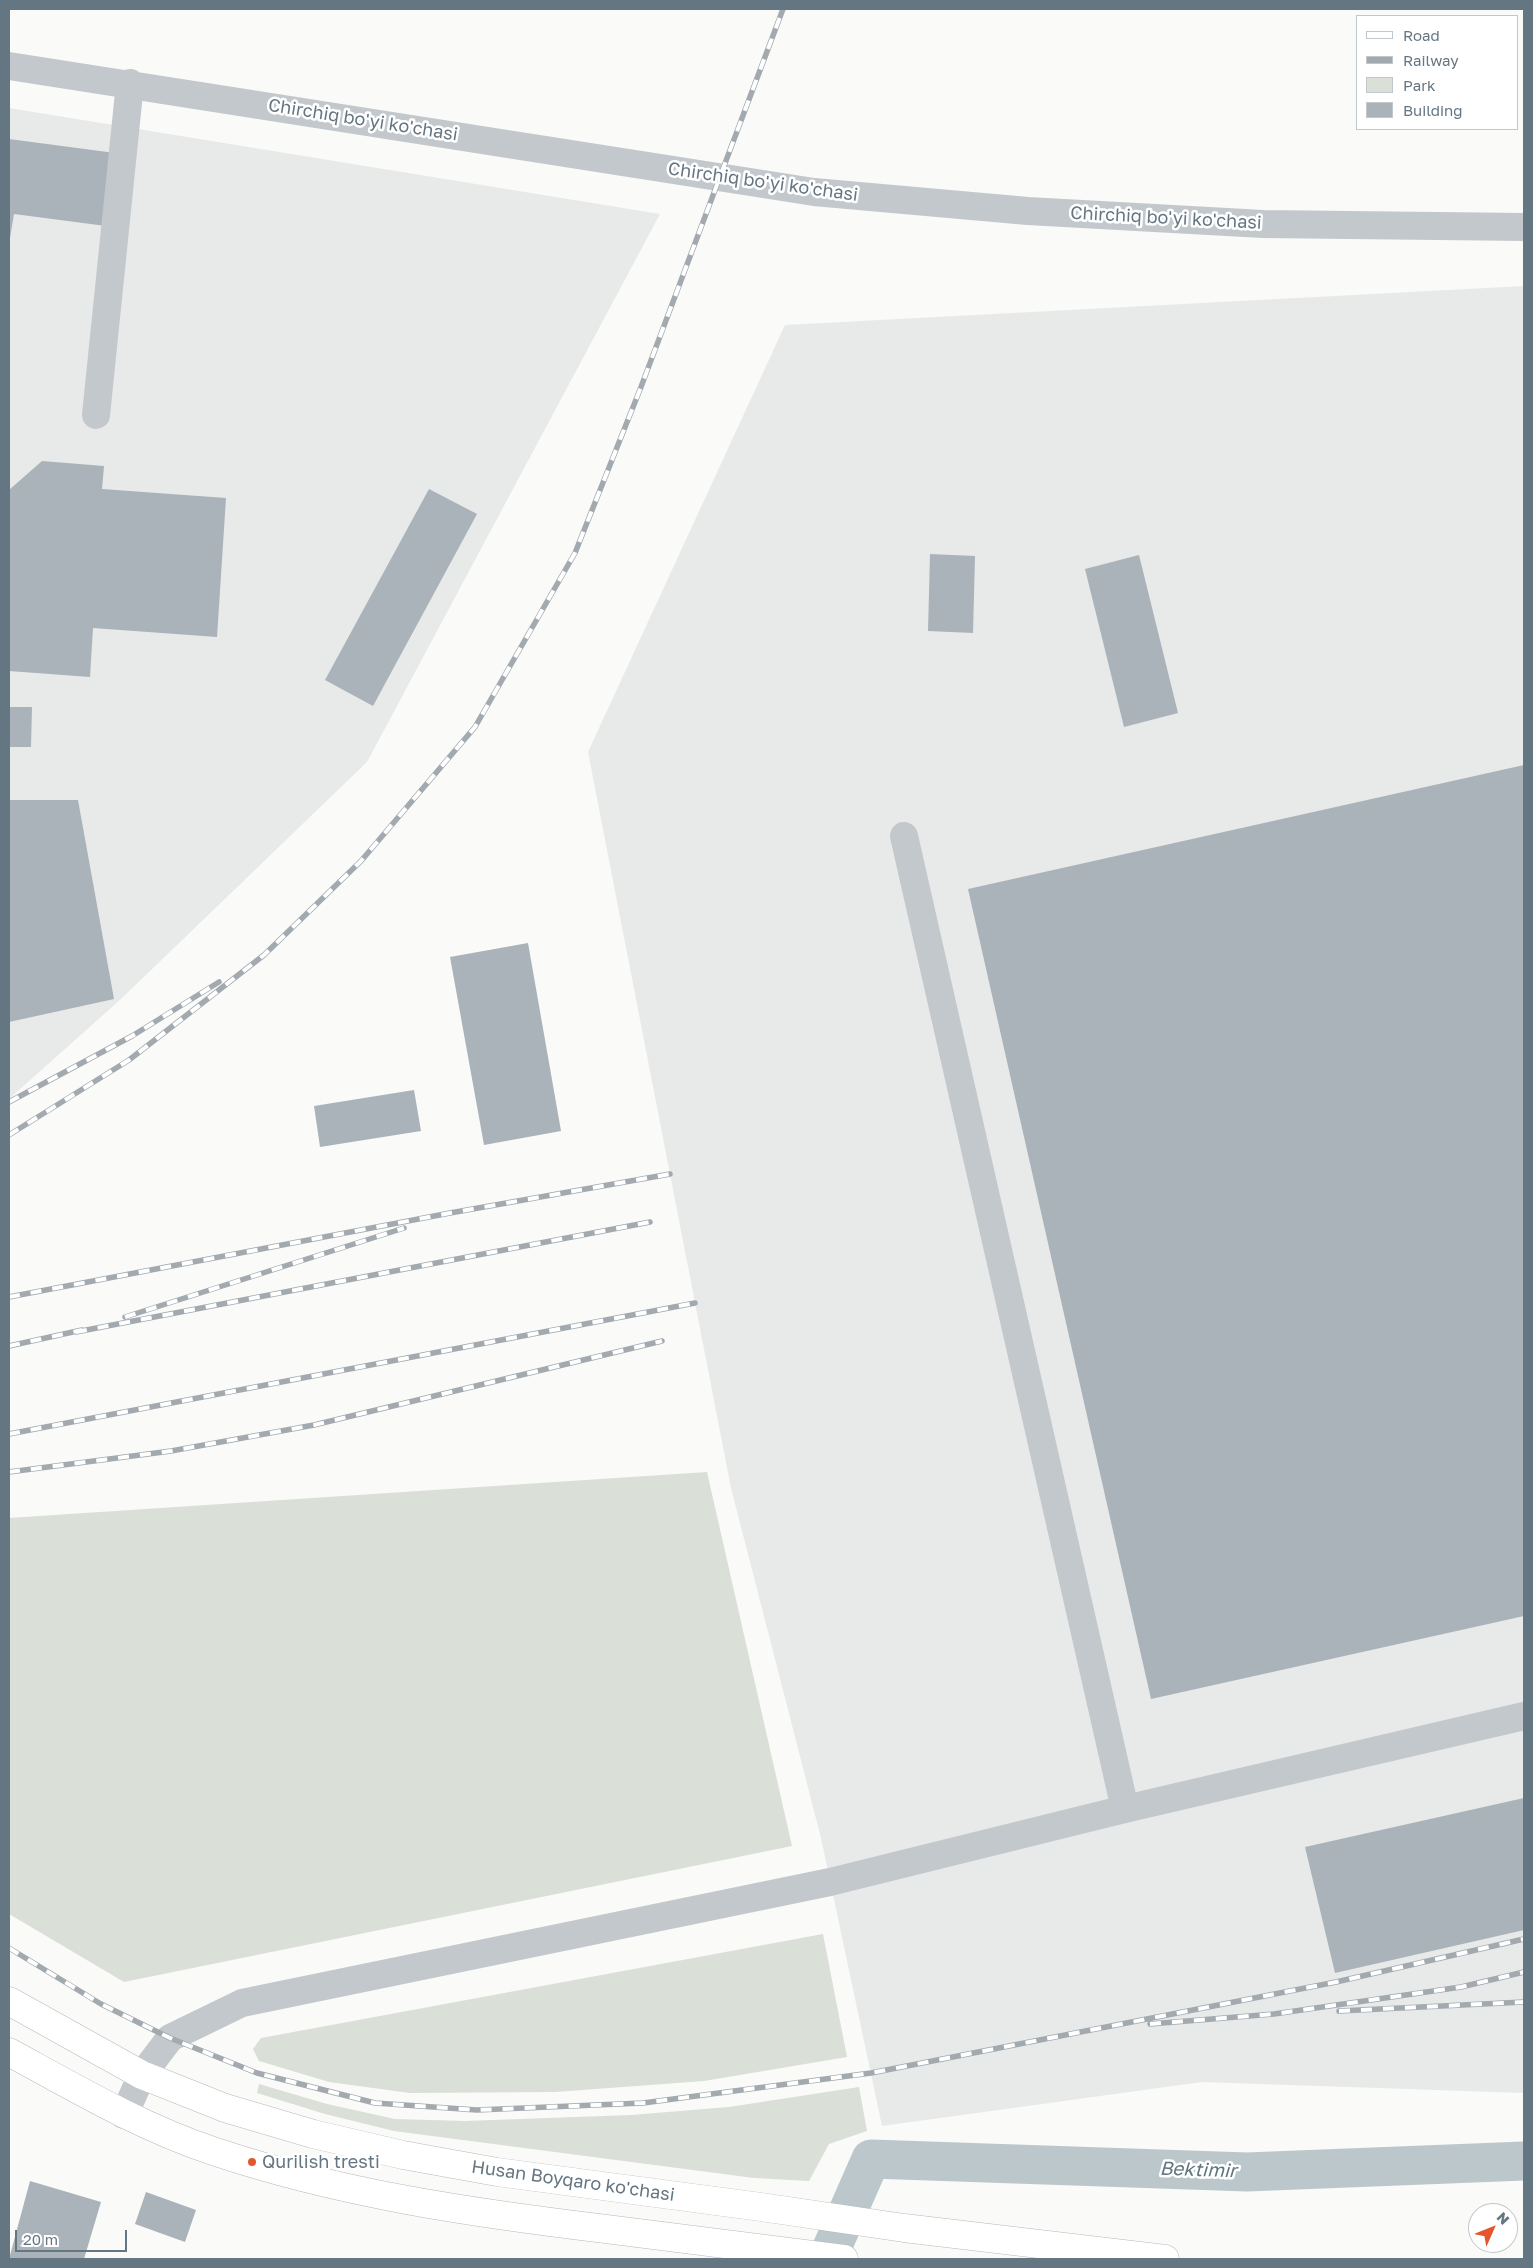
<!DOCTYPE html>
<style>
body{margin:0}
#map{position:relative;width:1533px;height:2268px;overflow:hidden;background:#fafaf8;font-family:"Golos Text",sans-serif}
canvas{display:block}
.frame{position:absolute;inset:0;border:10px solid #657683;pointer-events:none}
.legend{position:absolute;left:1356px;top:15px;width:162px;height:115px;box-sizing:border-box;background:#fff;border:1px solid #c1c8cd;margin:0;padding:6px 9px;list-style:none;font-size:15px;color:#657683}
.legend li{display:flex;align-items:center;gap:10px;height:25px}
.legend b{width:25px;border:1px solid #c1c8cd}
.north{position:absolute;left:1468px;top:2203px;width:50px;height:50px;box-sizing:border-box;background:#fff;border:1px solid #c1c8cd;border-radius:50%;rotate:46deg;font-size:14px;font-weight:700;line-height:20px;text-align:center;color:#657683}
.north::after{content:'';display:block;margin:auto;width:18px;height:22px;background:#e4572e;clip-path:polygon(50% 0,100% 100%,50% 72%,0 100%)}
.scale{position:absolute;left:15px;top:2230px;width:112px;height:22px;box-sizing:border-box;border:2px solid #657683;border-top:0;padding-left:6px;font-size:15px;line-height:18px;white-space:nowrap;color:#657683;-webkit-text-stroke:4px #fff;paint-order:stroke}
</style>
<div id="map">
<canvas width="1533" height="2268"></canvas>
<div class="frame"></div>
<ul class="legend">
<li><b style="height:6px;background:#fff"></b>Road</li>
<li><b style="height:6px;background:#a2aab0"></b>Railway</li>
<li><b style="height:14px;background:#dadfd7"></b>Park</li>
<li><b style="height:14px;background:#aab3b9"></b>Building</li>
</ul>
<div class="north">N</div>
<div class="scale">20 m</div>
</div>
<script>
const context = document.querySelector('canvas').getContext('2d');
context.lineJoin = 'round';
function fill(path, color) { context.fillStyle = color; context.fill(path, 'evenodd'); }
function stroke(path, color, width, dash) { context.strokeStyle = color; context.lineWidth = width; context.lineCap = dash ? 'butt' : 'round'; context.setLineDash(dash || []); context.stroke(path); }
function write(font, color, halo, rows, align = 'center') {
  context.font = font + ' "Golos Text",sans-serif'; context.lineWidth = 5; context.setLineDash([]); context.textBaseline = 'middle'; context.strokeStyle = halo; context.fillStyle = color; for (const [text, x, y, turn = 0] of rows) {
    context.save(); context.translate(x, y); context.rotate((+turn || 0) * Math.PI / 180); context.textAlign = isNaN(turn) ? turn : align; if (halo) context.strokeText(text, 0, 0); context.fillText(text, 0, 0); context.restore();
  }
}
const built = new Path2D(`
 M9 108 660 214 367 762 121 999 9 1099Z
 M1524 286V2093L1202 2082 882 2126 821 1838 731 1488 588 752 785 325Z`);
const green = new Path2D(`
 M707 1472 792 1846 124 1982 9 1914V1518Z
 M823 1934 847 2057 704 2081 555 2092 410 2093 329 2082 259 2061 253 2049 261 2038Z
 M259 2084 327 2104 395 2119 465 2121 631 2115 729 2107 859 2087 867 2131 829 2144 809 2181 754 2178 394 2131 325 2114 257 2093Z`);
const canal = new Path2D(`
 M827 2259 871 2159 1247 2172 1524 2161`);
const building = new Path2D(`
 M9 139 115 153 106 226 14 214 9 244Z
 M42 461 104 466 102 489 226 498 217 637 93 628 90 677 9 671V490Z
 M429 489 477 514 373 706 325 680Z
 M930 554 975 556 973 633 928 631Z
 M1139 555 1178 713 1124 727 1085 569Z
 M9 707H32L31 747H9Z
 M1524 765V1616L1151 1699 968 889Z
 M9 800H78L114 999 9 1022Z
 M528 943 561 1131 484 1145 450 957Z
 M414 1090 421 1131 320 1147 314 1106Z
 M1524 1798V1930L1335 1973 1305 1847Z
 M30 2181 101 2202 84 2259H9Z
 M146 2192 196 2210 185 2242 135 2224Z`);
const minor = new Path2D(`
 M9 66 814 192 1028 211 1263 224 1524 227
 M96 415 130 83
 M904 836 1125 1809
 M124 2115 142 2075 170 2038 242 2003 830 1882 1125 1809 1524 1716`);
const major = new Path2D(`
 M9 2001 142 2075 225 2108 313 2134 403 2155 497 2172 761 2207 904 2228 1165 2259
 M9 2052C75 2088 141 2127 213 2151 341 2194 473 2213 606 2229 685 2239 765 2249 844 2259`);
const rail = new Path2D(`
 M9 1102 132 1036 219 982
 M9 1135 129 1060 264 955 361 861 475 727 575 553 641 387 783 9
 M9 1297 450 1213 670 1174
 M125 1317 404 1228
 M76 1332 650 1222
 M9 1346 82 1330
 M9 1434 695 1303
 M9 1472 171 1451 314 1425 662 1341
 M9 1948 101 2004 170 2038 257 2073 375 2103 477 2110 643 2103 871 2073 1336 1982 1524 1939
 M1339 2011 1524 2002
 M1150 2024 1274 2014 1461 1987 1524 1972`);
const markers = [
 [252,2162,5,"#e4572e"]
];
const streetNames = [
 ["Chirchiq bo'yi ko'chasi",363,120,9],
 ["Chirchiq bo'yi ko'chasi",763,182,8],
 ["Chirchiq bo'yi ko'chasi",1166,218,3],
 ["Husan Boyqaro ko'chasi",573,2181,8]
];
const poiNames = [
 ["Qurilish tresti",262,2162]
];
const waterNames = [
 ["Bektimir",1198,2170,2]
];
fill(built, '#e8e9e9');
fill(green, '#dadfd7');
stroke(canal, '#bbc7cb', 39);
fill(building, '#aab3b9');
stroke(major, '#b5babe', 29);
stroke(minor, '#c3c8cc', 28);
stroke(major, '#fff', 28);
stroke(rail, '#a2aab0', 5.5);
stroke(rail, '#fff', 4, [11]);
for (const [x, y, r, color] of markers) { const dot = new Path2D(); dot.arc(x, y, r, 0, 2 * Math.PI); context.fillStyle = color; context.fill(dot); stroke(dot, '#fff', 2); }
write('18px', '#657683', '#fff', streetNames);
write('18px', '#657683', '#fff', poiNames, 'left');
write('italic 19px', '#60757c', '#fff', waterNames);
</script>
